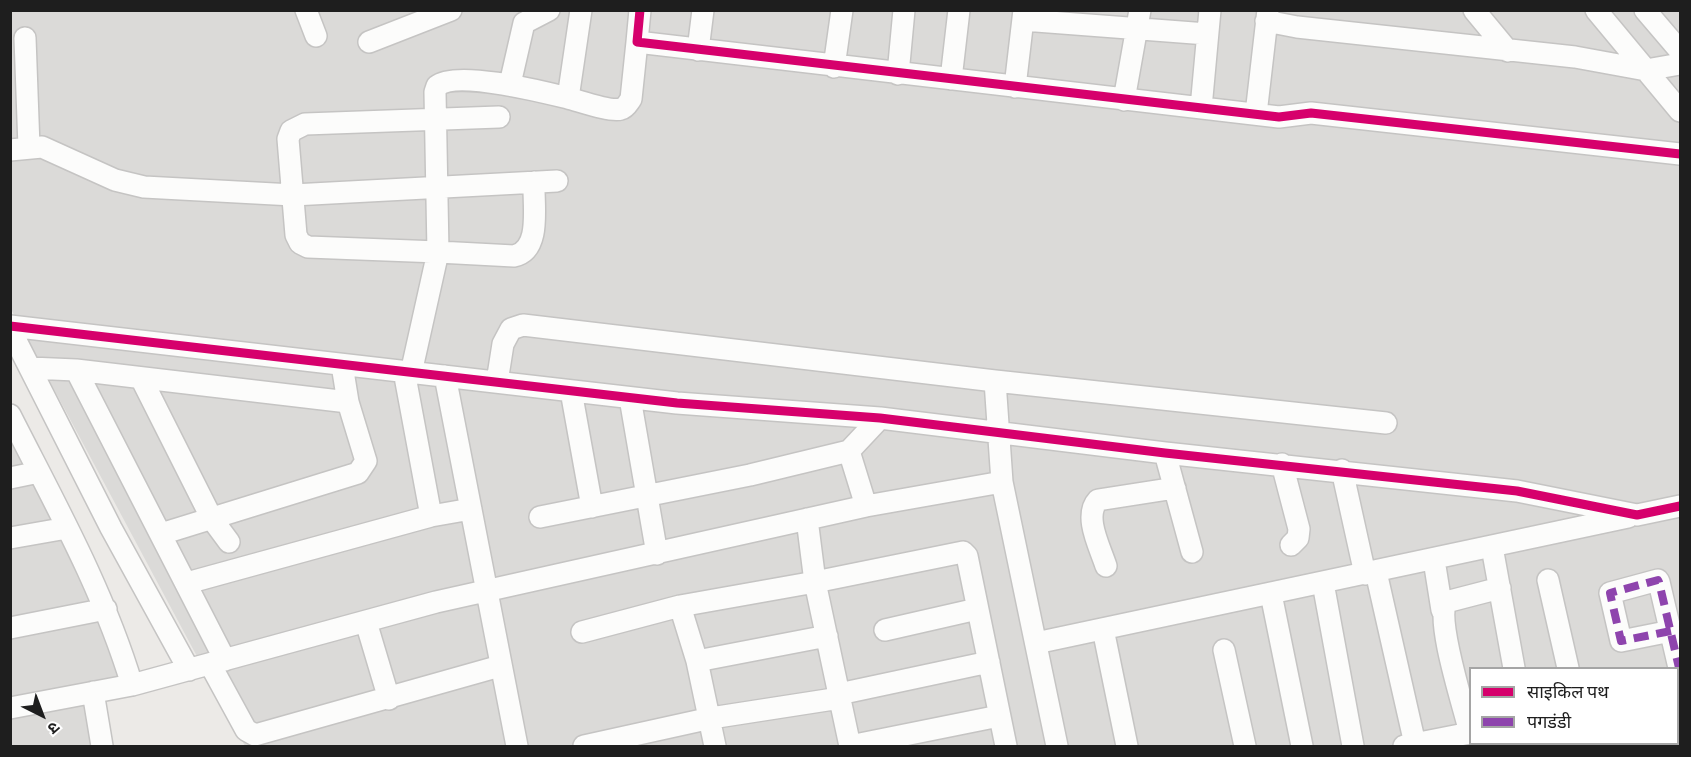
<!DOCTYPE html>
<meta charset="utf-8">
<style>
body{margin:0}
#map{position:relative;width:1691px;height:757px;overflow:hidden;background:#eceae7;font-family:Manrope,"Noto Sans Devanagari",sans-serif}
canvas{display:block}
.frame{position:absolute;inset:0;border:12px solid #1e1e1e;pointer-events:none}
.legend{position:absolute;left:1469px;top:667px;width:210px;height:78px;box-sizing:border-box;background:#fff;border:2px solid #a5a5a5;margin:0;padding:8px 10px;list-style:none;font-size:18px;color:#1e1e1e}
.legend li{display:flex;align-items:center;gap:12px;height:30px}
.legend b{width:30px;border:2px solid #a5a5a5}
.north{position:absolute;left:12px;top:685px;width:60px;height:60px;-webkit-text-stroke:4px #fff;paint-order:stroke;rotate:138deg;font-size:16px;font-weight:700;line-height:24px;text-align:center;color:#1e1e1e}
.north::after{content:'';display:block;margin:auto;width:21px;height:27px;background:#1e1e1e;clip-path:polygon(50% 0,100% 100%,50% 72%,0 100%)}
</style>
<div id="map">
<canvas width="1691" height="757"></canvas>
<div class="frame"></div>
<ul class="legend">
<li><b style="height:8px;background:#d6006c"></b>साइकिल पथ</li>
<li><b style="height:8px;background:#8e44ad"></b>पगडंडी</li>
</ul>
<div class="north">उ</div>
</div>
<script>
const context = document.querySelector('canvas').getContext('2d');
context.lineJoin = 'round';
function fill(path, color) { context.fillStyle = color; context.fill(path, 'evenodd'); }
function stroke(path, color, width, dash) { context.strokeStyle = color; context.lineWidth = width; context.lineCap = dash ? 'butt' : 'round'; context.setLineDash(dash || []); context.stroke(path); }
const residential = new Path2D(`
 M10 11H1680V746H245L11 309ZM1470 668H1678V744H1470Z
 M10 422 71 542 123 682 11 704Z
 M88 699 93 746H11L10 715Z`);
const minor = new Path2D(`
 M306 10 316 36
 M640 10 637 42 1279 117 1311 113 1680 154
 M1474 10 1508 51
 M1596 10 1680 111
 M1645 10 1680 51
 M1023 20 1207 34
 M1266 21 1297 27 1575 57 1646 70 1680 64
 M25 38 29 147
 M369 42 451 10
 M698 50 703 10
 M834 67 842 10
 M898 74 904 10
 M951 79 959 10
 M510 84 524 23 549 10
 M1015 87 1024 10
 M568 98C580 101 610 112 621 109 626 108 628 103 631 99L637 42
 M1124 100 1140 10
 M1201 108 1210 10
 M1256 114 1268 10
 M10 150 42 147 115 180 144 187 293 195 557 181
 M534 182C533 205 542 250 514 256L438 252 435 92 437 86C456 70 543 92 568 98L581 10
 M10 326 677 403 880 418 1165 453 1517 491 1637 515 1680 506
 M10 329 111 528 189 670
 M30 368 76 370 348 402
 M76 370 225 660
 M404 371 431 516
 M411 373 438 252 308 247 300 243 296 235 288 139 291 131 305 124 499 117
 M445 376 517 746
 M141 378 212 519 229 542
 M995 381 1002 482 1057 746
 M497 382 503 344 511 329 523 325 995 381 1386 423
 M571 391 592 507
 M630 398 657 554
 M10 415C55 504 103 589 132 685
 M849 451 866 506
 M1165 453 1192 552
 M1282 464 1299 529 1298 538 1291 545
 M1342 470 1365 574
 M10 478 39 472
 M540 517 750 475 849 451 880 418
 M807 519 815 582 850 746
 M161 534 358 473 366 461 348 402 342 365
 M10 538 67 528
 M1492 547 1514 668
 M1434 560 1442 610
 M1106 566C1100 547 1083 516 1098 500L1175 488
 M1376 572 1415 744
 M1548 580 1568 668
 M187 583 431 516 471 509
 M1323 583 1353 746
 M1271 594 1302 746
 M680 606 697 661 715 746
 M366 622 389 699
 M10 628 106 609
 M1103 629 1127 746
 M885 630 977 609
 M1671 631 1621 641 1610 593 1658 580 1659 582 1680 672
 M582 632 680 606 815 582 963 552 967 556 1006 746
 M1036 643 1628 517
 M1224 650 1245 746
 M697 661 827 636
 M210 664 246 730 255 735 500 666
 M1678 689H1680
 M93 692 102 746
 M839 694 989 662
 M10 708 132 685 436 602 866 506 1002 482
 M1582 744 1583 746
 M584 746 711 718 840 698
 M850 746 999 716
 M1404 746 1470 733C1464 707 1436 623 1446 602L1500 588`);
const quiet = new Path2D(`
 M1671 631 1621 641 1610 593 1658 580 1659 582 1680 672`);
const cycleway = new Path2D(`
 M640 10 637 42 1279 117 1311 113 1680 154
 M10 326 677 403 880 418 1165 453 1517 491 1637 515 1680 506`);
fill(residential, '#dbdad8');
stroke(minor, '#c5c4c3', 24);
stroke(minor, '#fcfcfb', 21);
stroke(quiet, '#8e44ad', 8, [15, 8]);
stroke(cycleway, '#d6006c', 9);
</script>
